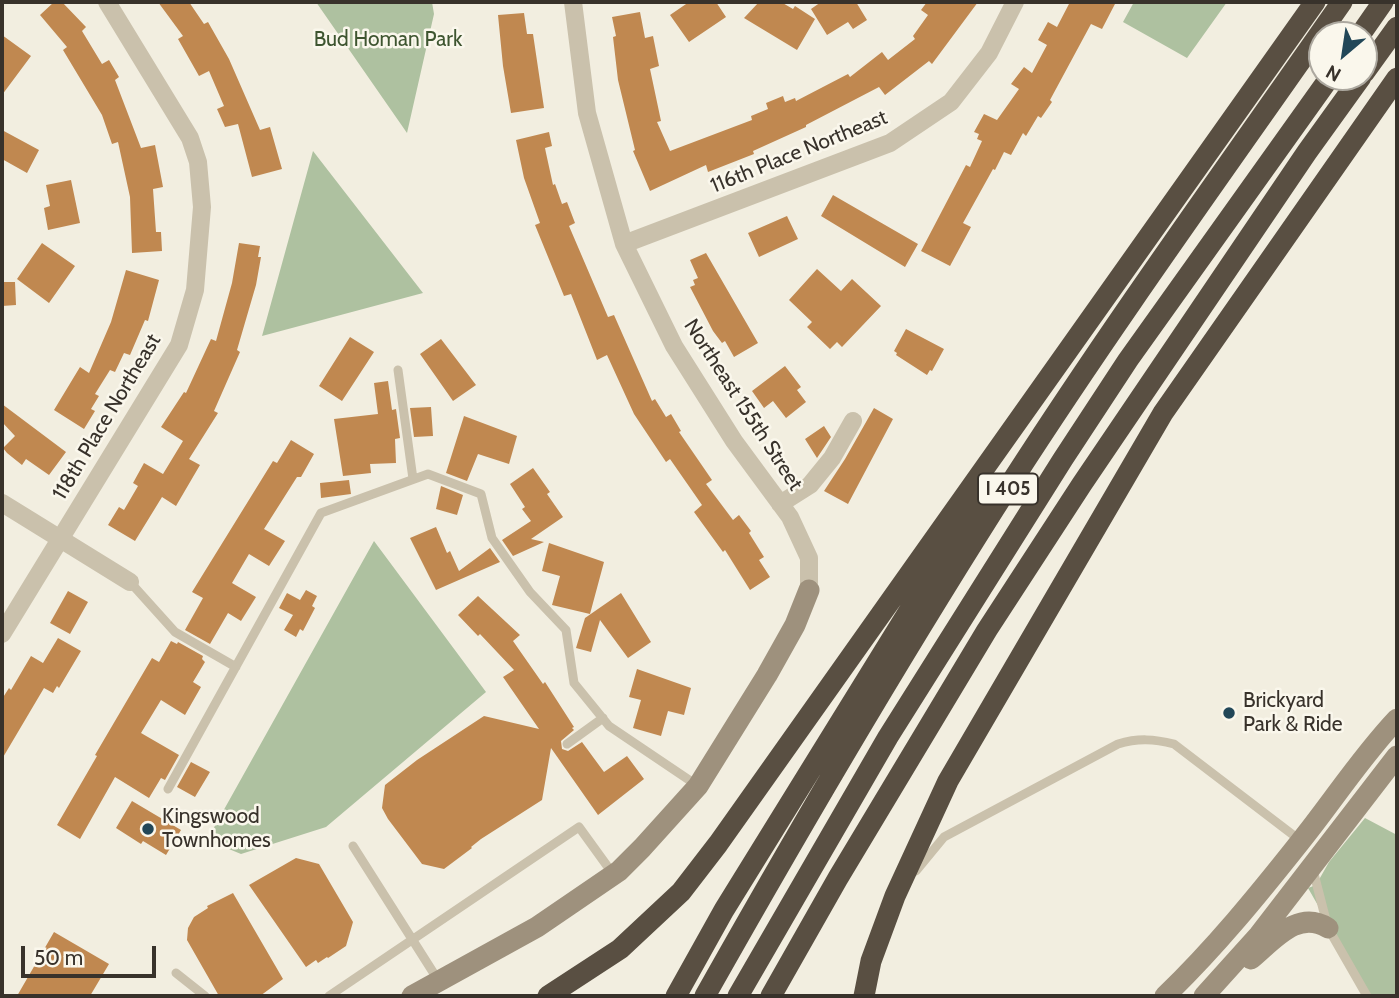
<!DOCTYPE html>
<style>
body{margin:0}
#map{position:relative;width:1399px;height:998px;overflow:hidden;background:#f2eee0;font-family:Cabin,sans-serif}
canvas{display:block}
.frame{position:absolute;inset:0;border:4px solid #38322b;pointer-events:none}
.north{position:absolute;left:1308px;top:21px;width:70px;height:70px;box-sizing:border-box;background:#faf7ec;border:2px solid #aca89f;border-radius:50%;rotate:209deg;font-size:19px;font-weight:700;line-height:28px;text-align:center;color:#38322b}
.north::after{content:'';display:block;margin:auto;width:24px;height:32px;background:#224758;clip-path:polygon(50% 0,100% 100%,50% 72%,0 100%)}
.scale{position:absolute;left:21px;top:946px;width:135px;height:32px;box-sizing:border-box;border:4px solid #38322b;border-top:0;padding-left:9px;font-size:21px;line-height:24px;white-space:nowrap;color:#38322b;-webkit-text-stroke:5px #faf7ec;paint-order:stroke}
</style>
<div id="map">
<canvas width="1399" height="998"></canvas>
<div class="frame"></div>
<div class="north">N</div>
<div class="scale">50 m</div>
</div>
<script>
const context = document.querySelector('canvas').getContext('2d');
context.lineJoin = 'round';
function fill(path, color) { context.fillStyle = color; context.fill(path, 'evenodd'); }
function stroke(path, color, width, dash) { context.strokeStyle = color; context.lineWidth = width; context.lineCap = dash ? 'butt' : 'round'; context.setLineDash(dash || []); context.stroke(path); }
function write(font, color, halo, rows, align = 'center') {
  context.font = font + ' Cabin,sans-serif'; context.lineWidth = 5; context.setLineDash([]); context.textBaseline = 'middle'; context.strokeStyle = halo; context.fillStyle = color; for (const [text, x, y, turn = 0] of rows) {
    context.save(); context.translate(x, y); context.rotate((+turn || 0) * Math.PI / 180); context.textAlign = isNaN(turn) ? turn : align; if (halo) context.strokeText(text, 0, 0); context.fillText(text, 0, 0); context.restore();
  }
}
const green = new Path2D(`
 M316 2H432L434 14 407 133Z
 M1134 2H1227L1187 58 1123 22Z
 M313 151 423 293 262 336Z
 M374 541 486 692 326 827 241 854 207 840Z
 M1365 818 1397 835V996H1370L1308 888 1316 885 1329 862Z`);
const building = new Path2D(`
 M54 2H62L86 27 82 31 102 64 109 60 119 77 115 80 141 148 155 145 163 187 153 189 156 232H161L162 251 132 253 130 197 118 142 112 144 102 115 63 50 67 47 40 15Z
 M158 2H189L204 24 208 22 229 59 260 130 270 127 282 169 252 177 238 124 225 127 217 109 224 106 209 71 199 76 178 39 183 36Z
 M689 2H716L726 17 689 42 670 15Z
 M759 2H781L793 9 795 6 815 19 797 50 744 18Z
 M821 2H856L867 20 853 29 848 22 827 35 811 9Z
 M927 2H978L932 64 929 61 885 95 879 87 806 125V127L753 151 754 154 708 172 706 165 650 191 633 151 635 150 618 80 613 37 616 36 612 17 640 12 645 38 653 36 659 66 650 69 661 121 657 122 670 151 752 120 751 116 768 109 766 103 783 96 785 102 795 98 796 101 848 74 850 77 882 52 888 60 915 39 913 36 928 15 921 10Z
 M1070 2H1116L1102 29 1091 24 1050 100 1052 102 1041 118 1038 116 1026 136 1023 133 1011 155 1004 152 995 170 993 169 963 223 971 227 950 266 921 251 966 165 970 167 982 141 977 139 979 134 974 132 984 114 997 120 1019 89 1011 84 1024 67 1032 73 1047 45 1038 40 1048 22 1057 27Z
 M524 13 527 34H533L544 108 511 113 503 66 498 15Z
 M2 35 31 56 2 95Z
 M2 130 39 150 27 173 2 159Z
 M549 132 552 146 545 148 546 153 553 185 555 184 562 204 567 202 575 223 569 226 608 317 614 315 652 401 655 399 666 417 671 414 681 431 679 432 712 480 706 484 733 520 739 515 751 531 749 533 764 557 759 560 770 577 750 590 725 550 723 552 694 512 702 505 670 459 666 462 634 414 607 355 597 360 571 294 564 296 535 225 540 223 524 178 516 140Z
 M71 180 80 223 48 230 44 208 50 206 46 185Z
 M833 195 918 244 905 267 821 216Z
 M787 216 798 239 759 257 748 233Z
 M42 243 75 266 49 303 17 279Z
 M239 243 260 246 258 257H261L256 285 237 350 240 352 214 411 218 413 189 459 200 465 176 506 162 497 135 541 108 525 119 507 124 510 138 486 133 483 144 463 163 474 183 441 161 427 184 392 186 393 211 339 216 341 232 283Z
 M706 253 758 343 734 357 725 341 722 343 713 331 690 287 695 285 693 280 698 278 690 260Z
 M817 269 841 291 852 279 881 306 842 347 837 342 830 349 807 327 812 322 789 300Z
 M126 270 159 280 148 321 145 320 130 355 124 353 115 372 110 370 95 394 99 396 91 409 95 411 84 429 54 410 80 367 89 373 111 322Z
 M2 282H15L16 305 2 306Z
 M906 329 944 349 932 371 930 370 927 375 896 355 897 353 894 351Z
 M350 337 374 352 342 401 319 386Z
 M441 339 476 385 453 401 420 354Z
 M785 366 801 387 797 390 806 402 786 418 773 401 764 408 752 391Z
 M388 381 392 410 396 409 400 438 395 439 396 463 370 464 371 473 343 476 334 419 378 414 374 383Z
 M2 404 66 452 49 475 26 459 22 465 7 453 3 448 15 436 2 422Z
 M431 407 433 436 414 437 410 408Z
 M874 408 893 419 848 504 824 491 845 459Z
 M464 416 517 436 509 464 478 454 467 481 446 473Z
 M824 426 831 437 817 458 805 439Z
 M291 440 314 454 301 477H297L264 529 285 541 269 566 249 554 232 583 256 597 241 621 228 613 210 644 185 630 203 598 192 592 273 461 277 463Z
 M533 468 550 492 547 494 563 517 531 539 544 542 513 556 502 540 531 521 522 509 525 507 510 484Z
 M349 480 351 494 321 498 320 483Z
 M441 486 463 495 457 515 436 509Z
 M436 527 447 553 450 551 459 571 490 548 500 562 436 590 410 538Z
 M549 543 604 562 590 614 552 605 560 576 542 571Z
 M306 590 317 596 312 606 315 608 303 631 300 629 296 637 284 630 293 615 279 608 287 593 300 600Z
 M68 591 88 602 70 634 50 623Z
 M621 593 651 642 628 658 600 620 591 652 576 648 585 618Z
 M478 596 520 635 513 641 543 684 545 682 574 727 572 728 574 730 561 741 562 749 568 751 582 742 604 772 627 756 644 779 598 815 551 748 542 800 481 839 471 847 472 848 444 869 422 864 388 819 382 808 385 785 417 760 484 716 539 729 503 677 514 670 480 634 478 636 458 615Z
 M58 638 81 651 59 688 57 686 53 693 44 688 2 759V699L9 688 11 690 31 656 43 663Z
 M171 641 177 644 178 642 203 656 202 659 205 662 193 682 201 687 185 715 161 700 141 733 179 755 165 780 161 778 149 798 115 777 80 839 57 825 97 756 95 755 152 658 159 662Z
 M637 669 691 688 684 715 668 711 661 736 633 728 641 700 629 697Z
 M191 762 210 772 195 797 177 787Z
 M132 801 181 830 166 855 143 841 141 844 116 828Z
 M296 858 319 864 353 922 346 946 328 958 327 957 318 963 316 960 306 967 249 885Z
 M233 893 283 979 260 996H219L187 940 188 928 194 917 208 908 207 906Z
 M54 932 109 964 90 996H17Z`);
const lane = new Path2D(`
 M398 370 413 479
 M130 582 175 632 236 667
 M567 744 603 718
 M168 789 321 513 428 474 481 494 492 538 530 592 566 630 574 683 609 726 698 786
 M353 846 438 980
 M1313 870 1328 928 1367 996
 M916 871 944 837 1118 744C1138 738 1154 739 1174 744L1301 841
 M176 973 205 996
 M329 996 579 827 613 874`);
const street = new Path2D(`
 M573 2 587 113 624 244 674 346 734 441 790 517 809 558V590
 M624 244 890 143 951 102 989 53 1015 2
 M2 503 130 582
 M780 504 810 485 832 458 853 421
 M2 634 179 345 195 290 202 207 198 162 190 138 107 2`);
const secondary = new Path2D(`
 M1251 959C1274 940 1298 909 1328 928
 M412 996 537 927 619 871 642 848 698 786 767 675 795 625 809 590
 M1165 996C1214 949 1258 895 1300 842 1333 801 1361 757 1397 719
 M1204 996 1259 935 1397 756`);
const highway = new Path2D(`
 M1360 35 1383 2
 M1364 73 1397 27
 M548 996 620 949 681 892 718 844 1315 2
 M676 996 724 910 977 501
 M705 996C803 822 904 650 1012 481 1117 318 1231 161 1342 2
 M738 996 888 737 1063 459 1128 360 1330 77
 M771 996 838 878 987 630 1082 484 1307 152 1361 77
 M864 996 871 961 895 896 948 781 1163 413 1397 78`);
const markers = [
 [1229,713,7,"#224758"],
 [148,829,7,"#224758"]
];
const shields = [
 [1008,489,60]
];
const shieldNames = [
 ["I 405",1008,489]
];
const parkNames = [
 ["Bud Homan Park",388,40]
];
const streetNames = [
 ["116th Place Northeast",799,152,-22],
 ["Northeast 155th Street",743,405,57],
 ["118th Place Northeast",107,417,-59]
];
const poiNames = [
 ["Brickyard",1243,701],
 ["Park & Ride",1243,725],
 ["Kingswood",162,817],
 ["Townhomes",162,841]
];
fill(green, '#aec1a0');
fill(building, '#c08850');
stroke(lane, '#cac1ac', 9);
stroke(street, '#cac1ac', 18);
stroke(secondary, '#9e917d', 21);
stroke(highway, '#594f42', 21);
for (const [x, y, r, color] of markers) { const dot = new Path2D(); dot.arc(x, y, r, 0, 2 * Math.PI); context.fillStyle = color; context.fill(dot); stroke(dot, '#faf7ec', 2.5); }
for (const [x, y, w] of shields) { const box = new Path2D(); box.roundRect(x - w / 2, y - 15.5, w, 31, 5); context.fillStyle = '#faf7ec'; context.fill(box); stroke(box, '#38322b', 2); }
write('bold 19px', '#38322b', null, shieldNames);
write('21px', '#3e5530', '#faf7ec', parkNames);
write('21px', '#38322b', '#faf7ec', streetNames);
write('21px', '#38322b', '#faf7ec', poiNames, 'left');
</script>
